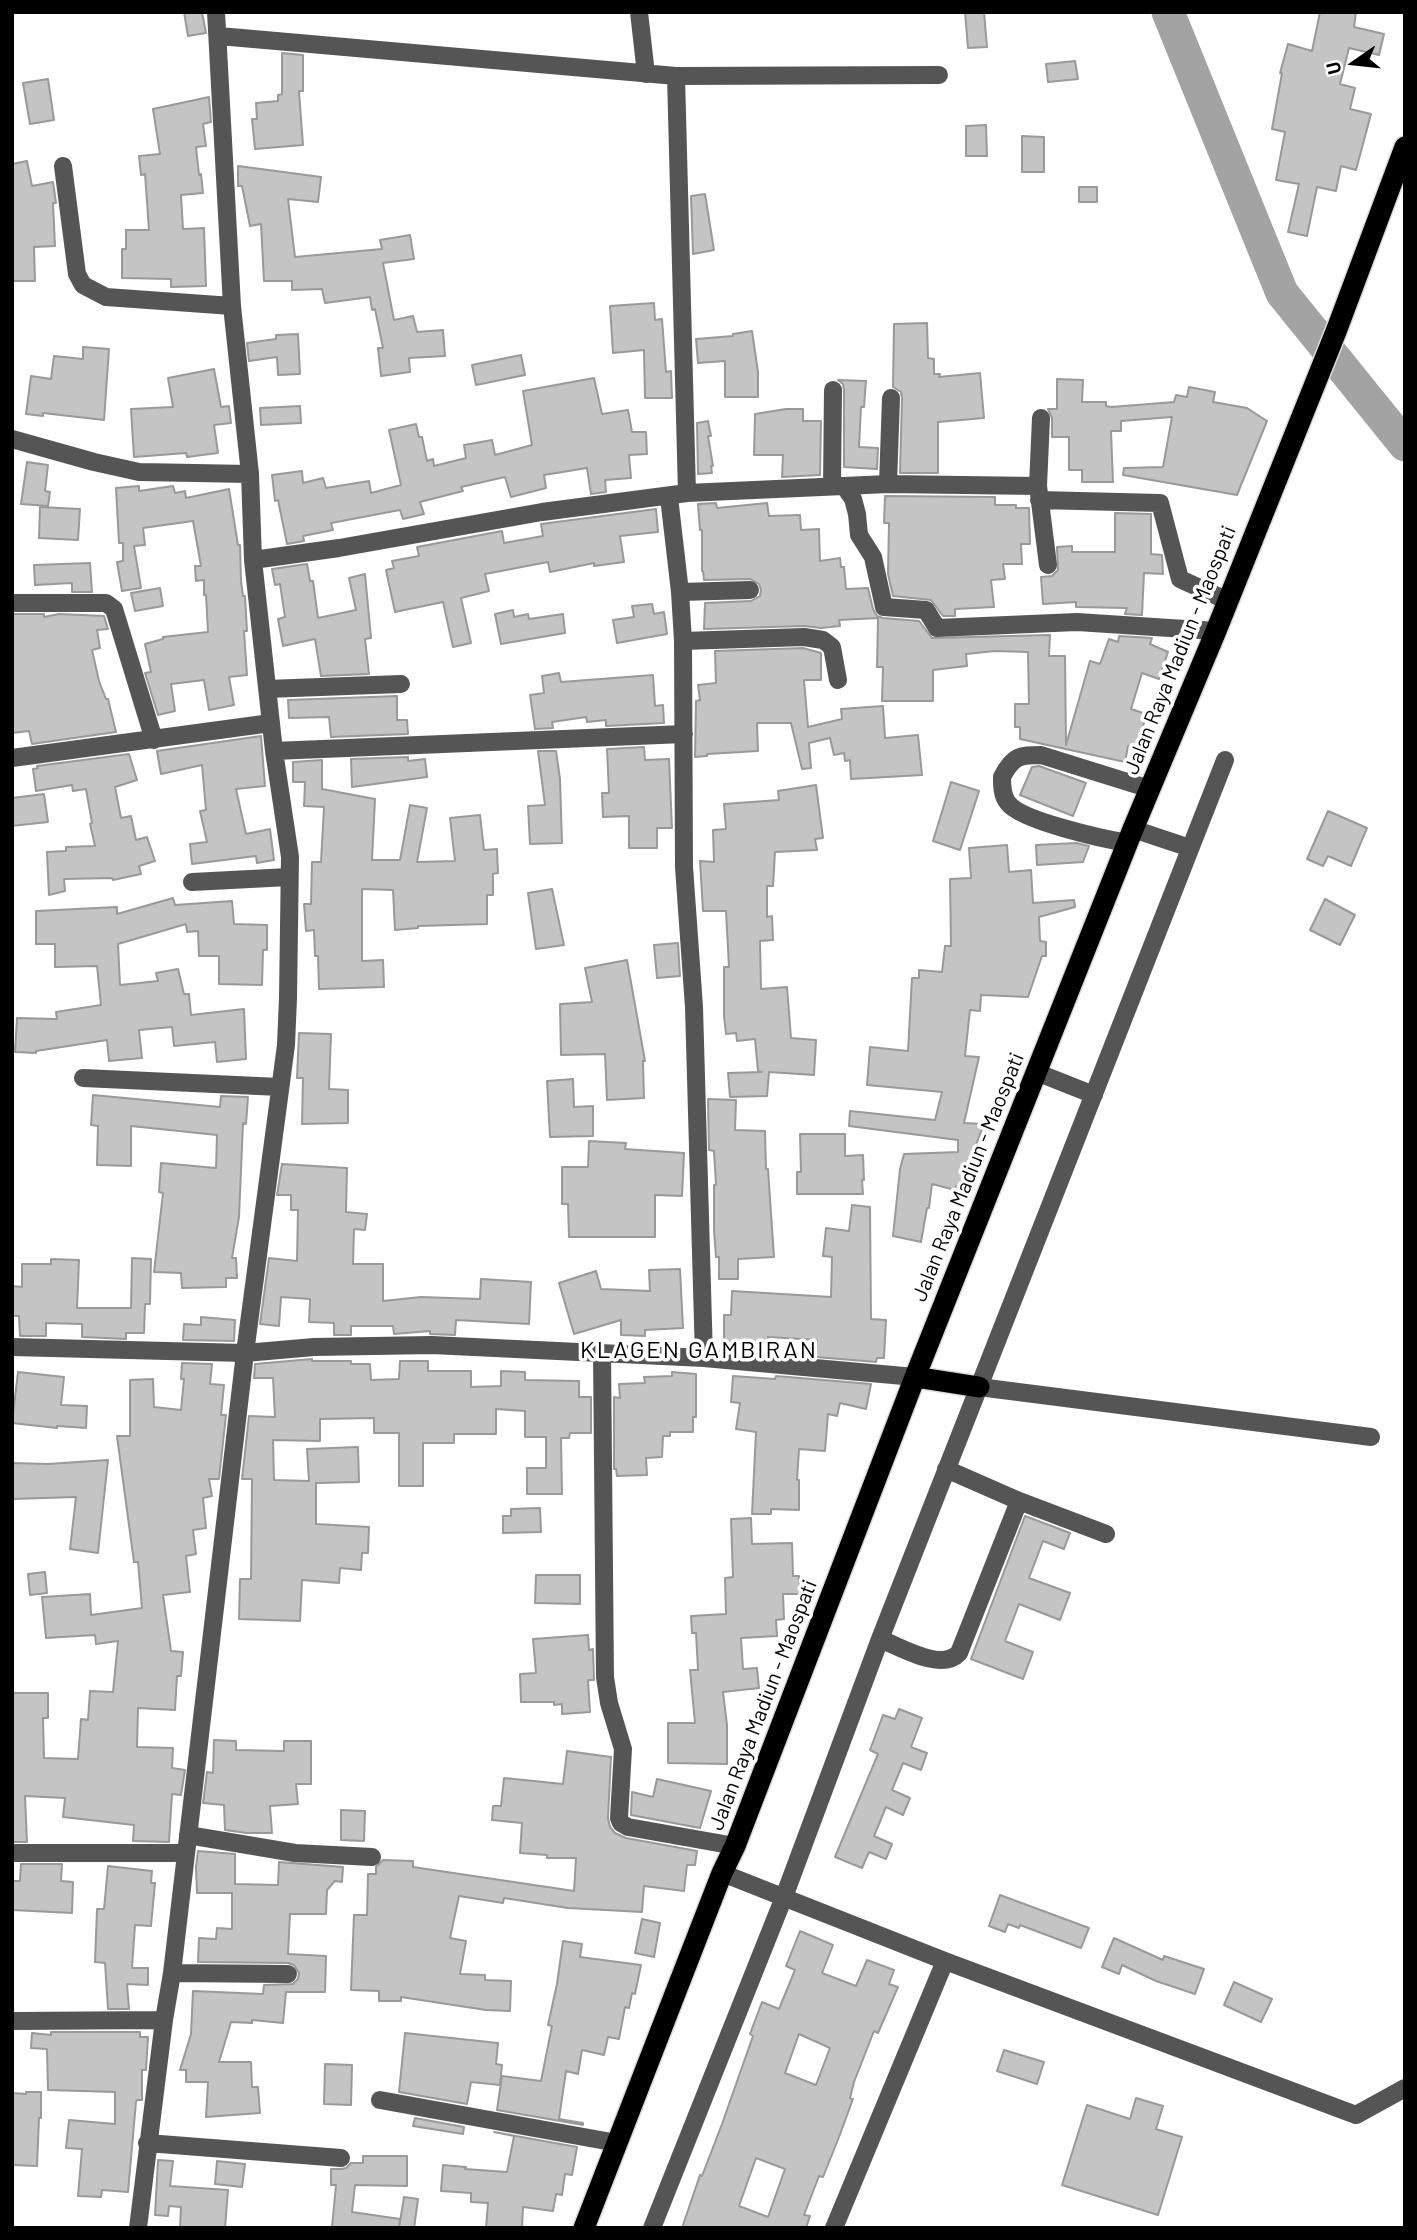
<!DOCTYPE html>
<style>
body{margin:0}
#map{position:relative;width:1417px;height:2240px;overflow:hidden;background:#fff;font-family:Barlow,sans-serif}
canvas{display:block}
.frame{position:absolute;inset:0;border:14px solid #000;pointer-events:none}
.north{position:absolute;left:1319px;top:28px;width:70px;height:70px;-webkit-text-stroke:5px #fff;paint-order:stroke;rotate:256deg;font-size:19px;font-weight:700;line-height:28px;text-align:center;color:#000}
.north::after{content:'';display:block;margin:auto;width:24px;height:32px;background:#000;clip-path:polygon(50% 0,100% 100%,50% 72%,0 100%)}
</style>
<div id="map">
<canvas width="1417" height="2240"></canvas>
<div class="frame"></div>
<div class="north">U</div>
</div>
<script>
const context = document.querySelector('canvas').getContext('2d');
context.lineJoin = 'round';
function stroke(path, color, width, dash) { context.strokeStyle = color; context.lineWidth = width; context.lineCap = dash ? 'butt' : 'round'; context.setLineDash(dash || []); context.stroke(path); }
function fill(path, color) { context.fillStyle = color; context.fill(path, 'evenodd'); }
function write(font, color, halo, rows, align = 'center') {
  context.font = font + ' Barlow,sans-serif'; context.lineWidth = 7; context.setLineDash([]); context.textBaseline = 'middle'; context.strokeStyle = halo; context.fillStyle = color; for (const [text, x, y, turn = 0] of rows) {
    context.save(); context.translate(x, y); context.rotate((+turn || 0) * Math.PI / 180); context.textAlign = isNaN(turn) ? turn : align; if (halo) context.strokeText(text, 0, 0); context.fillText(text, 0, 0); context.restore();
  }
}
const river = new Path2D(`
 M1168 12 1282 293 1405 445`);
const building = new Path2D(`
 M184 12H202L206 33 188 36Z
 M965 12H984L987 47 968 48Z
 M1320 12H1356L1354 27 1384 34 1379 55 1349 48 1340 84 1355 88 1350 109 1371 114 1356 170 1341 166 1336 191 1317 187 1307 236 1288 232 1299 184 1276 180 1285 132 1272 129 1282 73H1280L1288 44 1312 51Z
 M282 53 303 55V91H299L303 145 255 149 252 119H257L256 103 278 101V95L282 94Z
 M1075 61 1078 79 1048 82 1046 64Z
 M48 79 54 120 30 124 23 83Z
 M209 97 211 122 203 124 206 146 196 147 199 175 201 174 203 193 181 195 183 229 204 228 206 286 171 287V279L122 278V249H126V230H149L145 174 141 175 139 156 160 154 153 109Z
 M986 125 987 156H966V126Z
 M1022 136 1044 137V172H1022Z
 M27 161 32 186 53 182 56 203H53L55 246 34 247 35 281H12V164Z
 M238 166 321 177 318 202 288 199 295 257 382 249 380 240 410 235 414 259 383 263 394 320 413 316 417 332 443 330 445 356 409 358 410 372 381 376 378 348H383L375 309 372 310 370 297 325 303 322 289 292 290V281H264L261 224 250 226 242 186H238Z
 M1079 187H1097V202H1079Z
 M705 194 714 250 693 254 691 196Z
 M654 303 655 320 662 319 666 372 671 371 672 398H645L644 350 613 353 610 306Z
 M927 323 928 358 934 359V374H940L939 377 980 373 984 418 938 422V473H900L902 398 901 392 893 387 894 324Z
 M752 331 758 372V397H725V361L698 363 696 339 733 336V334Z
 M298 334 300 374 278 375 277 357 249 361 247 343 276 339V335Z
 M83 347 109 349 104 420 43 413V416L26 414 31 376 51 379 54 356 83 359Z
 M521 355 525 375 476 385 472 365Z
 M214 369 221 407 229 406 231 423 214 425 218 453 187 457 186 453 134 457 131 409 173 407 168 378Z
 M594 378 602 414 628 410 632 432H646L647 454 629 455 631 478 605 480 606 492 591 494 587 468 544 475 546 488 511 497 505 477 461 487 463 491 420 502 424 514 403 519 400 510 331 523 333 530 303 536 304 541 287 544 278 500 275 501 272 475 302 471 303 483 323 478 326 488 369 481 371 493 401 485 389 430 416 424 419 437H422L427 461 433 459 434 466 466 458 464 445 492 440 495 455 532 445 523 391Z
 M1057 379 1083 380 1082 402H1106V406L1111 407 1174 402 1176 395 1187 397 1189 387 1215 392 1213 402 1247 408 1267 421 1237 495 1123 475 1124 468 1163 467 1172 417 1121 421V431H1111L1113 482H1082V470H1069V437H1052V418L1048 409H1057Z
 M838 380 866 381 864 407H861L859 447 878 448 877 469 844 467V390L843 384Z
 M300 406 301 423 261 425 260 408Z
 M786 409H803V421H821L820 475 782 477 783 455H754L755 414Z
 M708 421 711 436H708L713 466H711L712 473 698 474 697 423Z
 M27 462 48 465 45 491 50 492 48 506 21 504Z
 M139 486V491L173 486 175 493 185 491 186 498 229 489 238 545H240L241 581 243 596H245L247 631H244L247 675 229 677 234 705 209 710 204 680 171 684 175 711 158 715 145 673 151 672 145 644 163 639V637L208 632 206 595H204V580L196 581 195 566H201L193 521 143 528 145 545 134 546 141 588 122 591 117 562 123 561V543H119L116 488Z
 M885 496 995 497V505H1016V508H1029L1030 544H1021L1022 564H1003L1005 579 991 580 994 607 955 609V616H943L931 600 893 596 888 574 889 523H884Z
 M716 503 717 508 767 503 769 516 800 515 801 530 819 529 820 561 840 558 841 567H844L846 589 868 588 873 609 877 616 883 618 919 621 932 638 1050 635 1049 656H1065L1066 745 1090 661 1100 664 1109 639 1118 642 1119 636 1152 638 1150 644 1168 652 1159 679 1142 673 1131 709 1146 714 1138 748 1128 746 1125 762 1020 739V727H1015V704H1029L1028 652 995 651 966 654 967 666 933 670V701H882L883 667H877L878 618 839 620 840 626 821 628 804 626 704 629 705 603 751 601 760 596 761 590 759 584 750 579 704 580 703 571H702V530H700L698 504Z
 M40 507 80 509 78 540 39 538Z
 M656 509 658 532 620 536 624 562 594 566V563L550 572 548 562 485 574 489 591 461 598 471 643 453 647 443 602 395 612 386 570 394 568 392 561 419 556 417 547 502 531 504 543 543 536 541 524Z
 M1115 513 1151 514V554L1162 555 1163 574 1144 573 1142 615 1125 614 1127 608 1076 607V602L1043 604 1041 577 1052 576 1058 570 1057 547 1072 546V552H1115Z
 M90 563 92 592H72V583L35 585 34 565Z
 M307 564 310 581H313L318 618 356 610 349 578 365 574 371 638 365 639 369 674 321 676 315 639 283 646 278 619 285 617 280 584 275 585 272 569Z
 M160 588 163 606 135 611 131 593Z
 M652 604 654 614 664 612 667 634 617 643 613 620 634 617 632 606Z
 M513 610 514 617 528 614 529 619 563 614 565 633 501 644 495 614Z
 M12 614H44V617L59 614 104 616 108 629 97 630 100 648 92 650 99 681 106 699H108L116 732 32 744 29 731 12 733Z
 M803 648 821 653V680H804L808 727 842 719 841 709 883 706 885 738 918 735 922 775 851 779 850 760 845 761 844 753 834 755 830 738 809 743 811 768 802 769 791 723H757L758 751 707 754V756L695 757 696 701 700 700 698 685 716 683 715 651Z
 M559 673 561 682 653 675 655 706 663 705 664 723 606 726V720L587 722 586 717 552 722 553 728 535 729 530 695 544 693 542 676Z
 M397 696V720H407L408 734 331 737 329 717 289 718 288 700Z
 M261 736 265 786 236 789 246 834 270 829 274 860 257 863 256 856 192 864 190 844 207 842 200 811 206 810 202 765 161 774 157 751Z
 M644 747 645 760 669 759 672 828H657V848H629V816L603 817 602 793H609L607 749Z
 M538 751H556L560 779 562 843 530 844 528 806 545 805Z
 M129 754 137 780 115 787 121 818 131 816 136 840 147 837 155 861 139 866 141 874 113 880 112 878 64 879 65 891 49 895 47 852 66 851V847L95 846 90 824 92 823 86 789 73 791 72 785 36 791 33 769 38 768 37 766Z
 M408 757V761L425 759 427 777 352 787 351 759Z
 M322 760V789L375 799 372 860H400L410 805 427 808 417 862 455 861 450 818 480 815 484 850 497 849 498 873 493 874V895H487V924L418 926V928L395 930 393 890 362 889V961L383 960 384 987 319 989 318 956H315L314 930 306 931 304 904H311L312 862H321L324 807 304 806 305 782H293V762Z
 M1039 766 1086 783 1073 816 1020 795 1032 767Z
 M951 782 979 791 960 850 933 841Z
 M816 785 823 838 815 839 817 850 775 852 773 886H767V917L772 916 773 940 760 941 761 989 787 987 791 1038 816 1040 814 1075 769 1072 767 1096 730 1097 728 1073 762 1072 758 1071 755 1039 737 1041 736 1033 726 1034 724 1016V967H729L726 911H703L700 861 714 862 713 830 726 829 724 804 779 800 778 791Z
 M44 794 48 822 12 826V798Z
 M1328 811 1367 828 1351 866 1328 856 1323 866 1307 859Z
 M1076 843 1089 846 1083 862 1037 865 1036 845Z
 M1007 845 1009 872 1031 870 1033 903 1074 900 1075 907 1039 917 1040 941 1046 942V956H1042L1028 997 981 995 980 1011 970 1010 965 1056 979 1057 964 1123 984 1124 971 1158 963 1193 956 1192V1186L955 1190 932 1184 929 1208H927L921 1242 893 1236 900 1169 904 1154 958 1152V1140L849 1126 850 1111 935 1120 942 1092 867 1085 870 1047 908 1051 912 978H919V970L942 972 945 946H951L950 879 971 878 969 848Z
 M552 889 564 945 536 949 528 893Z
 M173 898 175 905 232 901 234 924 267 925V950H263L262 985 219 984V956H199L198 931 187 932 186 924 118 944 120 985 158 981 156 973 178 969 184 994H189L191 1015 244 1009 246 1059 217 1062 215 1042 174 1046 172 1027 139 1030 142 1058 109 1061 107 1040 36 1051V1053L15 1052 17 1018 57 1019 56 1012 101 1005 97 966 55 967V944H36V911L117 907V914Z
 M1325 899 1355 915 1340 945 1310 930Z
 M678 943 680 976 657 978 654 945Z
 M627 960 645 1061H643L644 1098 607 1100 605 1054 561 1055 560 1004 592 1002 585 968Z
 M299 1033 331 1034 329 1089 348 1090V1123L302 1124 303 1078H297Z
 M573 1079 574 1107 593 1106V1136L550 1137 547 1081Z
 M93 1095 220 1107 221 1096 248 1097 246 1124 243 1123 239 1217 232 1258H236L237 1278H226V1287L182 1288 181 1273 154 1272 163 1193 159 1192 161 1163 216 1168 217 1135 131 1126V1166L97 1165 98 1126 91 1125Z
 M708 1099 736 1100 735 1130 765 1131 766 1169H768L774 1257 738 1259V1279H719V1257H716L714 1230V1185H716L714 1151 709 1150Z
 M800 1134H845V1156L863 1155 864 1180H862L863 1194H797V1172H801Z
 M589 1141 626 1143 625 1149 684 1153 682 1196 655 1195V1237H569L568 1204H562V1167H588Z
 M282 1164 347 1168 346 1212 367 1214 365 1230 354 1229 353 1264H383V1301L421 1297 480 1299 481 1279 531 1282 529 1324 456 1320 455 1335 430 1334V1331L394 1334 393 1326H351V1335H334V1323L309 1322 310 1299 281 1297 279 1326 260 1324 269 1258 297 1261 298 1210H291V1195H277Z
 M852 1205 870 1207 871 1319 886 1320 884 1358H877L876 1362 816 1357 817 1340 768 1337 767 1350 724 1348V1315H731L732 1291 831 1297 832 1257 823 1256 826 1228 849 1231Z
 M132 1258 151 1259 150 1304H145L144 1333H126V1339L82 1337V1324L46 1323V1336H20L19 1316H12V1286L22 1287V1264H51V1259L79 1260 77 1308H131Z
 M680 1269 683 1328 645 1330V1336L621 1335V1320L574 1334 559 1283 596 1271 601 1289 650 1291 649 1270Z
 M201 1317 235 1320 234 1341 183 1340 184 1324 201 1325Z
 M312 1359V1361H351V1364H370L371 1380 399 1379 400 1361H428V1371H471V1387L501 1386V1371L525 1372V1380L579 1381V1397H591V1433H570L569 1438H561L562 1494H527V1468H546V1437H525V1411L496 1409V1434H454V1443H423V1486H399V1433H374V1418L320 1419V1441L273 1440 274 1480 309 1481 307 1449 358 1447 359 1482 316 1483V1524L369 1527 368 1553H362L361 1570 340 1568 339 1583 302 1580 300 1621 239 1619 240 1579H251L252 1479H242L249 1416 275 1417 273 1378H254L255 1364Z
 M182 1363 212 1364 210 1384 224 1385 221 1415H226L219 1479H209L212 1496 203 1498 206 1528 193 1530 196 1554 186 1556 190 1592 163 1595 171 1651 183 1652 181 1676H177L175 1710 138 1708 137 1747 173 1748 172 1768 185 1770 181 1795 172 1794 169 1842 133 1841 134 1825 63 1817 65 1798 25 1796 27 1842H12V1693H48V1718H43L44 1758 78 1759 81 1719 88 1720 90 1691 113 1692 118 1641 96 1644 95 1635 46 1638 42 1597 90 1594 91 1615 142 1608 138 1562H134L117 1436H130V1380L153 1379 154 1407 181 1410 184 1379H181Z
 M18 1372 64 1377 61 1405 87 1406 86 1428 57 1426V1428L12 1423Z
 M672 1372 696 1374V1417H693V1432H670V1436H663L662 1457 646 1458 647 1475 617 1476 616 1469H614V1397L620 1398 619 1384 645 1383 644 1377 672 1376Z
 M733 1376 775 1379 776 1376 871 1384 866 1409 840 1403 837 1416 828 1414 825 1451 799 1449 797 1480H799V1510L771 1509V1514H752L756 1432 736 1429 740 1403 731 1402Z
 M108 1460 98 1553 70 1549 76 1497 12 1499V1463L48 1464Z
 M540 1508 541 1532 503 1533V1516H511V1509Z
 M1025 1516 1070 1533 1064 1549 1043 1541 1029 1578 1070 1593 1060 1620 1019 1604 1005 1641 1033 1652 1023 1679 971 1659Z
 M751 1518 752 1544 792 1543 793 1576H799L800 1594H783L784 1619 776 1620 777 1636 741 1638 743 1669 757 1668 759 1688 723 1692 727 1725V1764L668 1763V1723H695L690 1670H698L696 1633H692L691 1616 726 1614 725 1578 733 1577 731 1519Z
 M45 1572 47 1593 30 1595 28 1574Z
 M536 1575H580V1604L535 1603Z
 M588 1635 589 1650 593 1649 594 1680H588L590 1712 562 1714V1704L554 1705V1702H521L520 1674 536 1673 533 1639Z
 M899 1709 922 1718 911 1747 927 1753 921 1770 903 1763 892 1790 910 1798 903 1815 886 1807 874 1836 892 1844 886 1859 869 1852 862 1868 835 1857 878 1754 870 1750 883 1715 895 1719Z
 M214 1740 236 1741V1750L284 1751V1741H311V1784H296L298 1804 270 1806 272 1833H247L225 1830 224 1805 203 1803 207 1772 213 1773Z
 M567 1751 611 1757 608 1818 610 1827 615 1833 626 1838 697 1851 695 1865H687L684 1891 644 1886 642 1912 568 1908 504 1898 503 1903 459 1896 450 1938 466 1941 460 1974 485 1975V1980L511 1981 510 2011 486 2010 401 1997V2001H379V1991L351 1990 354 1915H367L368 1874H376V1867L383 1860 413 1861V1867L574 1891 576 1858H547V1855L520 1853 522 1823 492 1820 493 1806H501L504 1778 563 1784Z
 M657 1779 711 1791 700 1828 631 1815 632 1792 653 1797Z
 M341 1810 365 1811 364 1841 341 1840Z
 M198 1851 235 1854V1884L278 1885 279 1862 343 1867 342 1882 335 1881 327 1890 326 1914H290L288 1954 326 1956 325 1992H286L283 2023 252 2020V2023L231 2022 219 2062H251L252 2087H258L260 2113 206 2117 208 2082H186V2070H180L191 2034 193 1991 263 1994 264 1985 293 1984 298 1979 299 1973 294 1965 288 1963 198 1962 199 1938 216 1939 217 1928 232 1929V1893H197L196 1867Z
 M21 1864H62L61 1881 73 1882 72 1913 12 1910V1881H20Z
 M108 1866 152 1871 151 1883H155L151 1926 135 1925 132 1968H148V1985L127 1984 129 2009H108L105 1963 95 1962 97 1909H104Z
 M1000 1895 1089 1928 1081 1948 1020 1925 1019 1928 1008 1924 1005 1932 989 1926Z
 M642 1919 660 1923 654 1957 635 1953Z
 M800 1931 833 1945 822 1973 856 1986 867 1960 894 1970 889 1984 898 1987 878 2033 874 2031 854 2082 850 2098 853 2099 839 2137 823 2177 819 2176 804 2215 810 2216 806 2228H682L700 2175 702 2176 722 2124 753 2036 750 2034 762 2002 779 2009 795 1970 786 1966ZM799 2034 830 2048 816 2085 785 2073ZM756 2158 785 2169 768 2217 739 2206Z
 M1114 1938 1163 1960 1164 1956 1204 1969 1195 1994 1156 1981 1122 1965 1119 1974 1102 1967Z
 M563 1941 582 1944 580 1957 641 1965 635 1994 632 1993 629 2008 625 2007 619 2039 608 2037 604 2055 582 2050 578 2074 566 2071 559 2119 583 2123V2125L497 2110 502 2076 541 2081 552 2026 548 2025 557 1984Z
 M1234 1982 1272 1999 1261 2022 1224 2005Z
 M51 2032H140V2037H148L146 2070H142V2100H137L136 2102 128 2192 102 2190 101 2197 78 2196 82 2149 66 2148 69 2120 115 2124V2092L48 2090 47 2049 31 2048 32 2033 51 2035Z
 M405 2033 498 2043 496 2064 502 2065 500 2085 471 2082 467 2104 399 2092Z
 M1004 2050 1044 2062 1037 2084 997 2071Z
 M325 2064 352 2065 351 2105 324 2104Z
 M26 2092H41V2118H39L37 2166 12 2165V2093L26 2094Z
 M1136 2098 1163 2106 1156 2129 1182 2137 1158 2215 1062 2185 1087 2105 1130 2119Z
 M415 2118 464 2127 463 2134 413 2126Z
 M494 2132 577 2147 572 2175 565 2174 562 2195 556 2194 553 2211 523 2207 522 2228H486L488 2203 471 2202V2193L441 2191 443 2165 466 2167 465 2169 507 2172 514 2136Z
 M363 2156H407V2186L355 2185 352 2212 400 2219 399 2228 332 2227 336 2185H331V2169H341L346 2168 351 2163H363Z
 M158 2160 173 2161 170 2186 228 2190 225 2228H180L181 2207 169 2206 168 2216 155 2215Z
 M217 2161 245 2164 242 2187 215 2184Z
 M404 2197 418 2199 414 2228H399Z`);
const minor = new Path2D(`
 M639 12 646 74
 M219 36 676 76 939 75
 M676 76 687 493
 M63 166 77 274 83 285 106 297 232 306
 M12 439 94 462 139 472 250 474
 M888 484 891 398
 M832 486 833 390
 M844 486 853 499 857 514 859 535 873 557 884 607 926 610 937 628 1077 622 1216 631
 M1038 486 1041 418
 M669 497 680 592 683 641 684 867 694 1007 704 1358
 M1039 500 1160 503 1180 579 1228 601
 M253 560 339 548 542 512 687 493 888 484 1038 486 1048 565
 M680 592 750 590
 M12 603H106L114 609 154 740
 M683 641 804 637 823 640 832 647 838 680
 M267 689 401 684
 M274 751 684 734
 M12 758 271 723
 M1133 829 1190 848
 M1128 843C1104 839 1021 821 1008 803 1002 796 1002 786 1002 777 1013 756 1019 755 1041 755L1150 789
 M192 882 289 877
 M1036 1072 1094 1095
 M83 1078 280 1087
 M12 1347 245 1353 314 1347 432 1345 704 1358 915 1377
 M602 1353 605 1677 609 1703 623 1749 619 1818 621 1823 628 1827 735 1846
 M979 1387 1371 1437
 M946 1469 1019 1501 1106 1534
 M880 1639C901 1647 941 1672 959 1653L1019 1501
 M188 1835 295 1853 372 1857
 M12 1853H186
 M722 1873 945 1961 1356 2115 1405 2088
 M172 1973 288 1974
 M12 2021 164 2020
 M380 2100 617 2143
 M147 2143 341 2158
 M138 2228 164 2020 172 1973 245 1353 286 1045 288 998 290 857 274 751 253 560 250 474 232 306 216 12
 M652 2228 784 1897 880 1639 1225 760
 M834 2228 945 1961`);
const highway = new Path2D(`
 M915 1377 979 1387
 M584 2228 722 1873 735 1846 915 1377 1133 829 1216 631 1337 329 1405 147`);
const streetNames = [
 ["Jalan Raya Madiun - Maospati",1180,650,-68],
 ["Jalan Raya Madiun - Maospati",968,1177,-68],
 ["Jalan Raya Madiun - Maospati",763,1705,-69]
];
const quarterNames = [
 ["KLAGEN GAMBIRAN",699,1350]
];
stroke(river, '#a3a3a3', 33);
fill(building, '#c4c4c4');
stroke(building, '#999', 2);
stroke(highway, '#dbdbdb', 24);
stroke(minor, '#555', 18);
stroke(highway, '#000', 21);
write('21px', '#000', '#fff', streetNames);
context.letterSpacing = '2px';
write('24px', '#000', '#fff', quarterNames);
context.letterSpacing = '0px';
</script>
